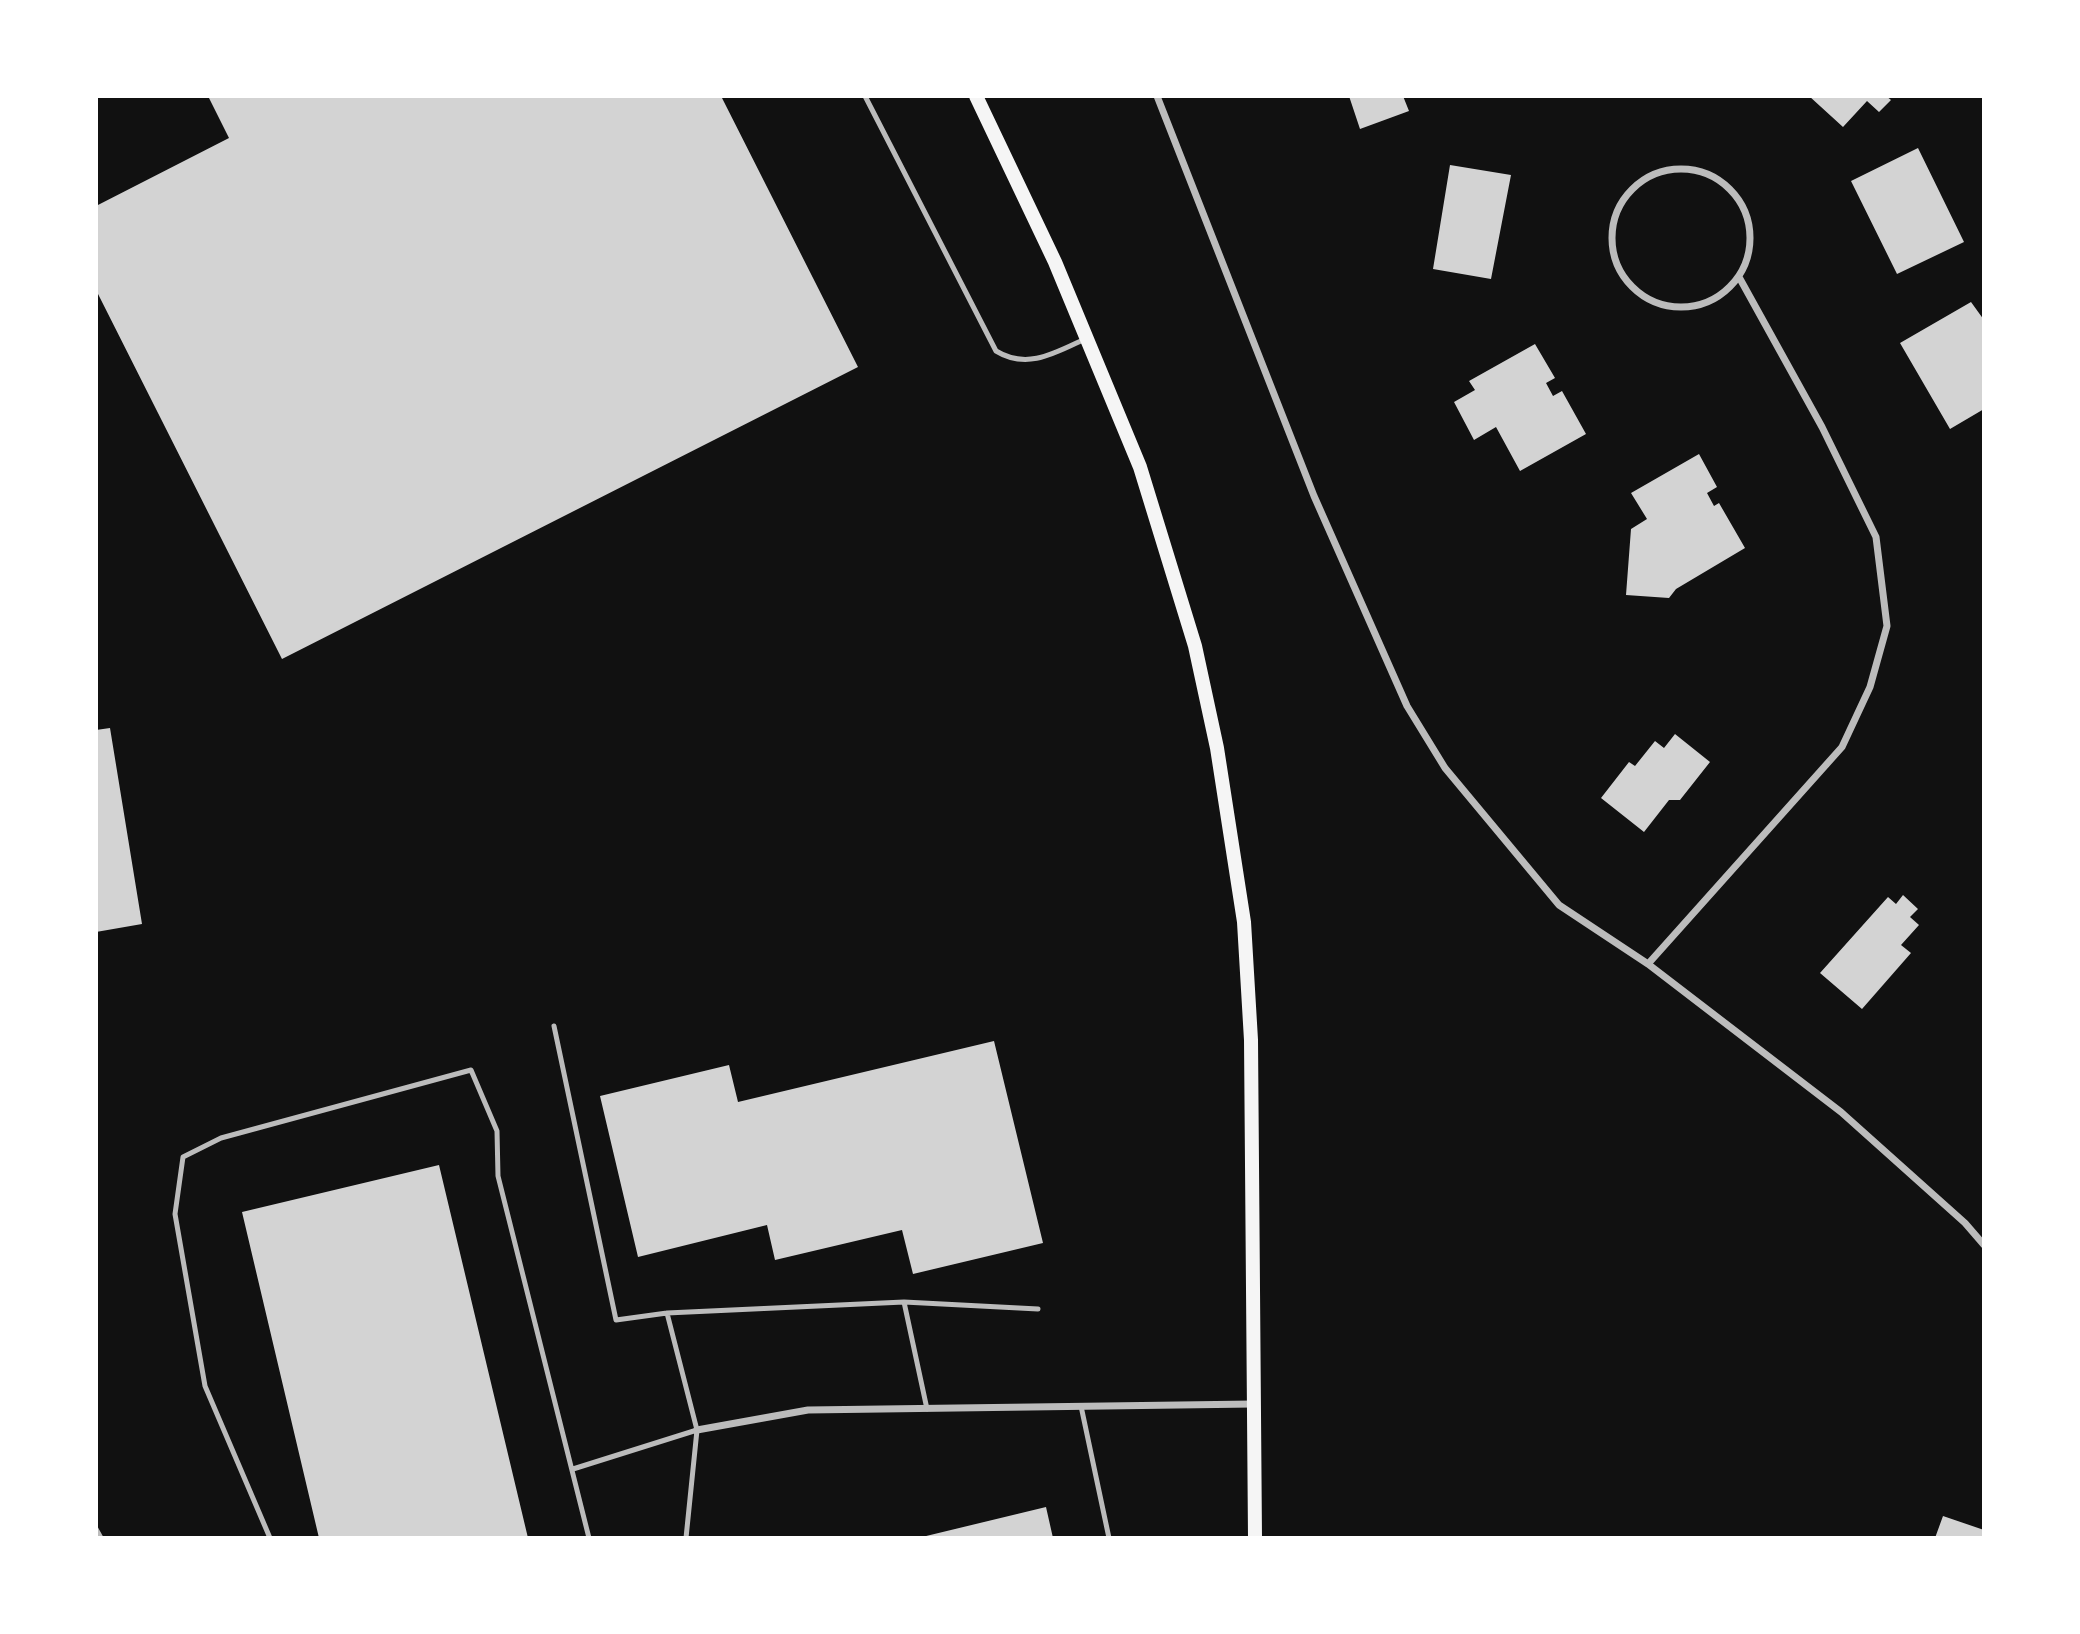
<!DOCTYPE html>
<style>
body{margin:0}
#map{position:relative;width:2080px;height:1634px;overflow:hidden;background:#111;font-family:Poppins,sans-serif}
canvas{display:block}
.frame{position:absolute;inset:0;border:98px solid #fff;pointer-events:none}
</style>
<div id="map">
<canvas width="2080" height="1634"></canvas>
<div class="frame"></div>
</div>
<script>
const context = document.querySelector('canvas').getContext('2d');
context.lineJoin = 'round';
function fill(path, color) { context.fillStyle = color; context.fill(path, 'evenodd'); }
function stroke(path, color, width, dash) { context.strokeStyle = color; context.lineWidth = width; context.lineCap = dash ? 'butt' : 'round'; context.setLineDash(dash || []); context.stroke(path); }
const building = new Path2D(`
 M208 96H721L858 367 282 659 96 290V206L229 138Z
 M1349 96H1403L1409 111 1360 129Z
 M1809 96H1886L1891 100 1879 112 1867 101 1843 127Z
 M1918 148 1964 242 1897 274 1851 181Z
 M1450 165 1511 175 1491 279 1433 269Z
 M1971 302 1984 320V409L1950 429 1900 343Z
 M1535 344 1555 378 1546 383 1553 396 1562 391 1586 434 1520 471 1496 427 1474 440 1454 402 1475 390 1469 381Z
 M1699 454 1717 487 1707 493 1714 506 1719 503 1745 548 1676 589 1669 598 1626 595 1631 529 1647 519 1631 493Z
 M110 728 142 924 96 932V730Z
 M1675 734 1710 762 1680 800H1669L1644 832 1601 798 1629 762 1635 766 1655 741 1664 748Z
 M1903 895 1918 909 1910 917 1919 925 1901 945 1911 953 1862 1009 1820 973 1888 897 1896 904Z
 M994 1041 1043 1243 913 1274 902 1230 775 1260 767 1225 638 1257 600 1096 729 1065 738 1102Z
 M439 1165 528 1538H319L242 1212Z
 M1046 1507 1053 1538H922V1537Z
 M1943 1516 1984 1530V1538H1935Z`);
const service = new Path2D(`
 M865 96 996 351C1027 370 1055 353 1085 339
 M554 1026 616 1320 667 1313 904 1302 927 1409
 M904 1302 1038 1309
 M667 1313 697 1430 686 1538
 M1081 1406 1109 1538
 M573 1469 697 1430
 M96 1529 101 1538
 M270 1538 205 1386 175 1214 183 1157 221 1138 471 1070 497 1131 498 1176 589 1538`);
const minor = new Path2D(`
 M1157 96 1314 496 1407 706 1445 768 1559 905 1648 964 1841 1112 1965 1223 1984 1245
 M1612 238a69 69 0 1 1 138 0a69 69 0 1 1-138 0Z
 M1648 964 1842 747 1870 687 1887 626 1876 537 1822 427 1739 277
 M697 1430 808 1410 1253 1404`);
const secondary = new Path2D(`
 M976 96 1055 262 1140 467 1195 646 1217 748 1244 922 1251 1040 1255 1538`);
fill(building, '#d3d3d3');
stroke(service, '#bcbcbc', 5);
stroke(minor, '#bcbcbc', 7);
stroke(secondary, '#f5f5f5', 14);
</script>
